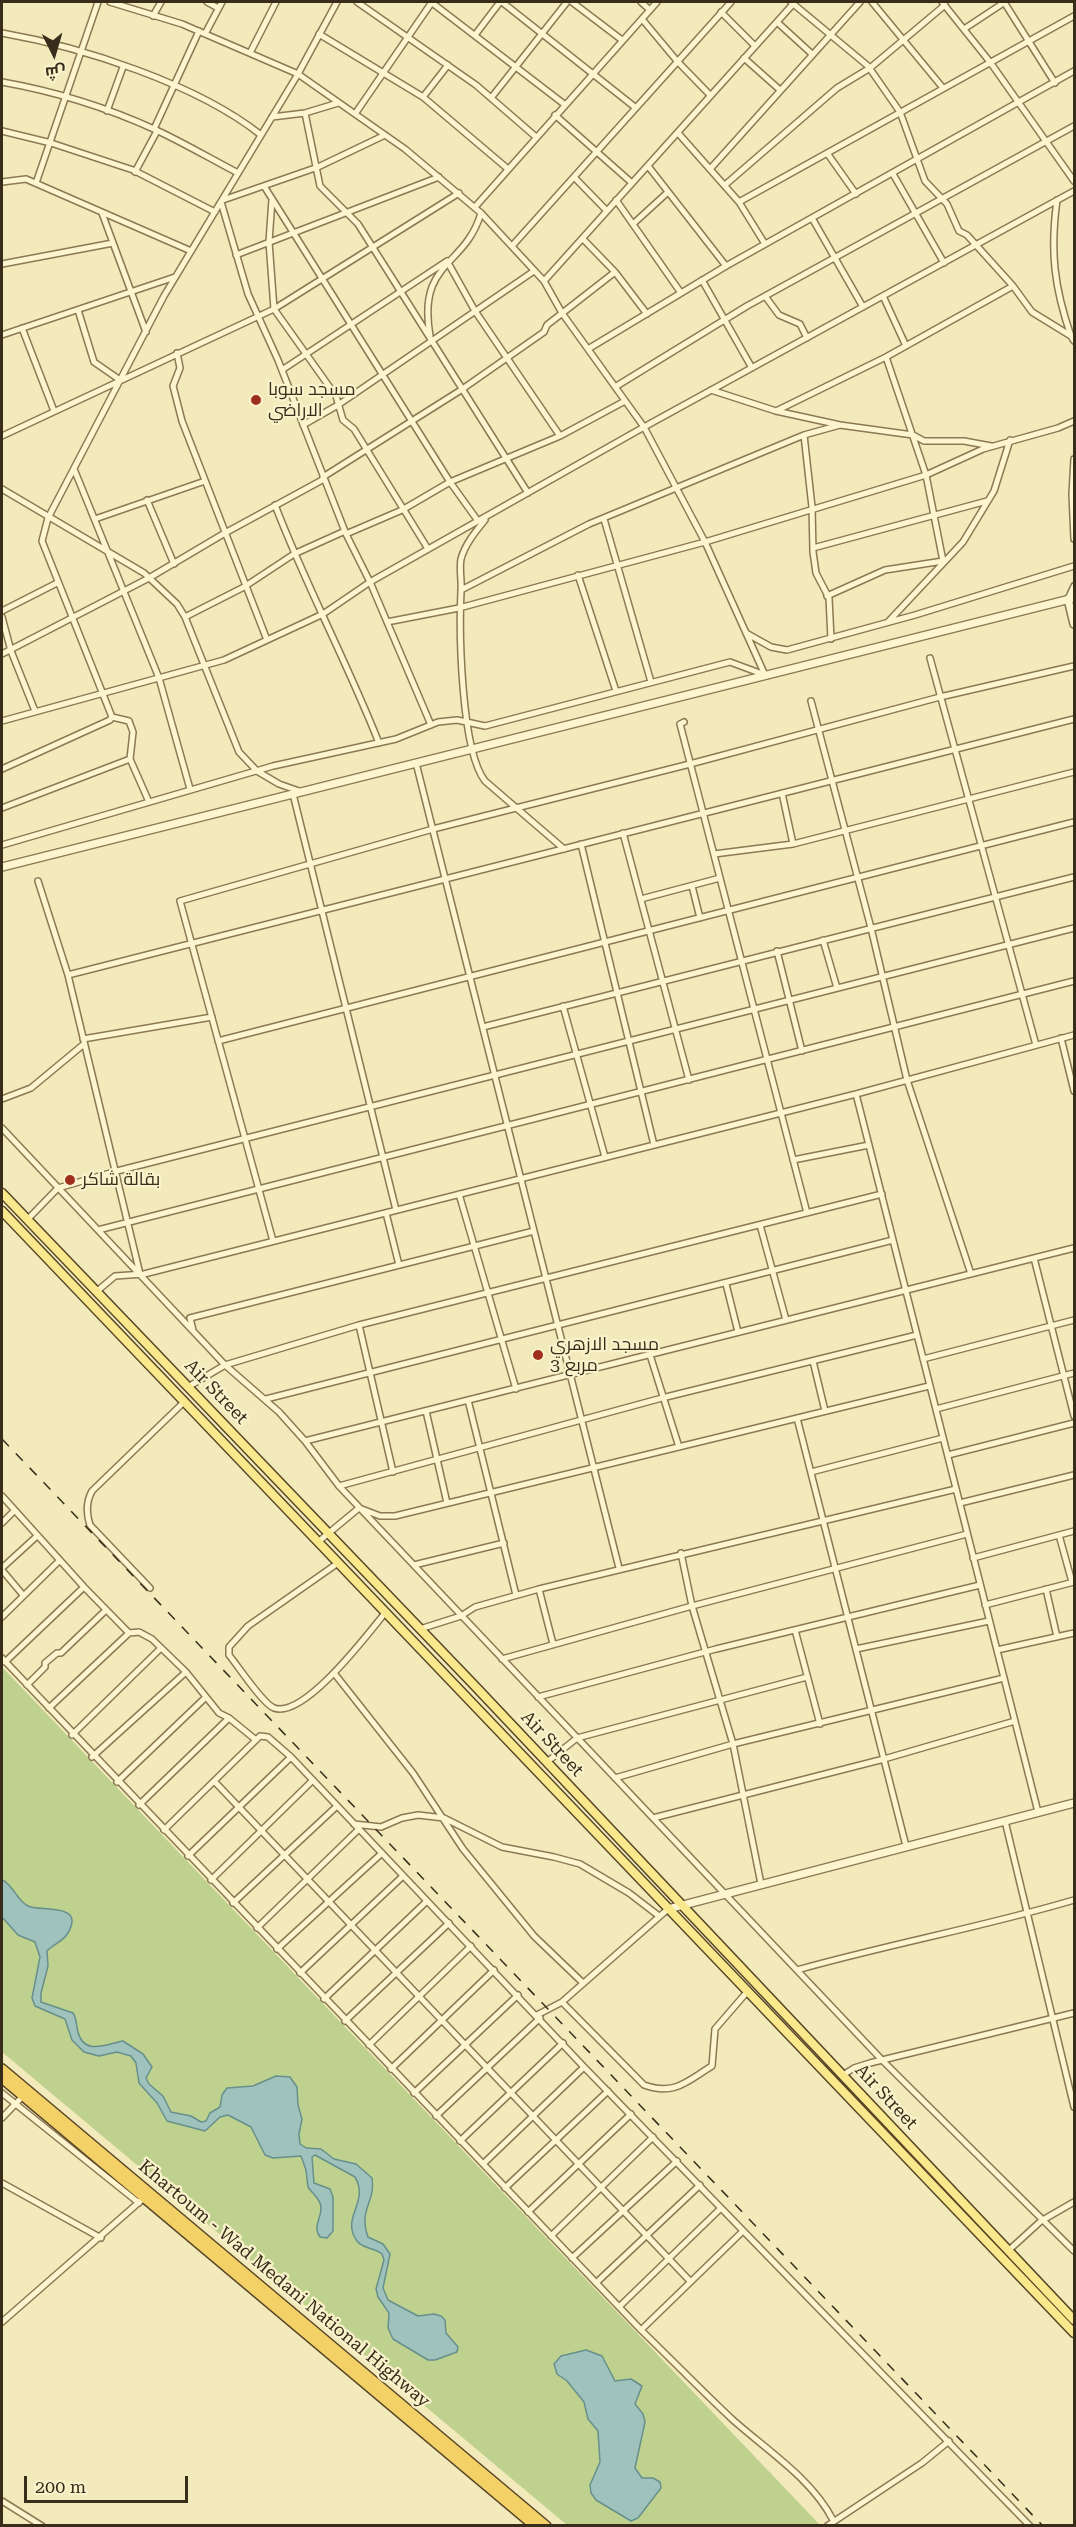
<!DOCTYPE html>
<meta charset="utf-8">
<style>
body{margin:0}
#map{position:relative;width:1076px;height:2527px;overflow:hidden;background:#f2eabb;font-family:"Roboto Serif",Cairo,serif}
canvas{display:block}
.frame{position:absolute;inset:0;border:3px solid #382d1a;pointer-events:none}
.north{position:absolute;left:24px;top:24px;width:60px;height:60px;-webkit-text-stroke:4px #f9f2cb;paint-order:stroke;rotate:175deg;font-size:16px;font-weight:700;line-height:24px;text-align:center;color:#382d1a}
.north::after{content:'';display:block;margin:auto;width:21px;height:27px;background:#382d1a;clip-path:polygon(50% 0,100% 100%,50% 72%,0 100%)}
.scale{position:absolute;left:24px;top:2476px;width:164px;height:27px;box-sizing:border-box;border:3px solid #382d1a;border-top:0;padding-left:8px;font-size:18px;line-height:21px;white-space:nowrap;color:#382d1a;-webkit-text-stroke:4px #f9f2cb;paint-order:stroke}
</style>
<div id="map">
<canvas width="1076" height="2527"></canvas>
<div class="frame"></div>
<div class="north">ش</div>
<div class="scale">200 m</div>
</div>
<script>
const context = document.querySelector('canvas').getContext('2d');
context.lineJoin = 'round';
function fill(path, color) { context.fillStyle = color; context.fill(path, 'evenodd'); }
function stroke(path, color, width, dash) { context.strokeStyle = color; context.lineWidth = width; context.lineCap = dash ? 'butt' : 'round'; context.setLineDash(dash || []); context.stroke(path); }
function write(font, color, halo, rows, align = 'center') {
  context.font = font + ' "Roboto Serif",Cairo,serif'; context.lineWidth = 4.5; context.setLineDash([]); context.textBaseline = 'middle'; context.strokeStyle = halo; context.fillStyle = color; for (const [text, x, y, turn = 0] of rows) {
    context.save(); context.translate(x, y); context.rotate((+turn || 0) * Math.PI / 180); context.textAlign = isNaN(turn) ? turn : align; if (halo) context.strokeText(text, 0, 0); context.fillText(text, 0, 0); context.restore();
  }
}
const green = new Path2D(`
 M2 1667 820 2525H567L2 2052Z`);
const water = new Path2D(`
 M2 1880C13 1884 16 1900 28 1906 39 1912 86 1902 68 1933 63 1942 53 1944 47 1951L48 1966 41 1993V2002L73 2013C77 2019 76 2025 78 2032 84 2056 107 2044 123 2041L143 2054 152 2067 146 2078 149 2084 163 2096 171 2112 191 2116 201 2122 206 2121 210 2113 220 2107 222 2095 227 2088 253 2086 276 2076 290 2077 297 2087 298 2105 302 2119 299 2134 300 2144 306 2148 321 2149 334 2159 356 2164 372 2178C376 2202 358 2209 368 2237L383 2244 390 2254 383 2288 388 2300 418 2316 434 2314 441 2316 445 2320 446 2333 458 2347 457 2352 435 2360H428L393 2339 388 2328 389 2313 378 2297 376 2289 384 2260 382 2254C375 2248 363 2249 357 2241 340 2218 370 2202 355 2177L315 2155 312 2157 314 2183 330 2189 333 2197V2231L327 2238 320 2237C311 2225 325 2215 320 2203 317 2196 312 2193 308 2187L306 2170 301 2156 273 2158 265 2155 251 2127 228 2115 220 2117 205 2131 167 2121 157 2103 139 2083 136 2063 131 2056 117 2052 99 2056 84 2052 72 2040 65 2019 35 2006 32 1998 40 1957 35 1942 18 1935 2 1917Z
 M586 2350 602 2356 615 2381 631 2379 642 2386 635 2404 643 2414 645 2422 635 2468 642 2478H653L660 2482 661 2488 638 2518 631 2521 596 2500 591 2493 590 2485 600 2462 598 2431 588 2419 584 2402 567 2381 557 2374 554 2364 561 2356Z`);
const minor = new Path2D(`
 M110 2 182 24 298 74 405 149 481 213 544 281 562 313 644 427 705 542 765 675
 M207 2 218 8
 M357 2 476 85 536 137
 M431 2 564 104
 M502 2 636 108
 M572 2 622 40
 M641 2 650 10
 M791 2 868 66 900 112 925 181 947 204 959 231 967 235 1013 286 1032 312 1071 336 1074 341
 M872 2 943 88
 M942 2 990 62 1074 181
 M1004 2 1055 83
 M721 12 755 46
 M153 16 161 2
 M642 19 677 61 710 95
 M777 22 812 54
 M964 29 1005 2
 M2 33C82 47 197 84 261 135
 M205 34 222 2
 M319 34 423 97 508 169
 M475 35 500 2
 M250 53 276 2
 M744 58 780 90
 M2 82C53 91 108 108 156 130 184 143 211 159 238 173
 M423 97 448 65
 M491 98 567 2
 M107 111 123 67
 M305 113 320 186 358 224 528 493
 M355 114 432 2
 M555 115 632 183
 M272 117 305 113 338 103
 M154 129 199 31
 M2 131 51 143 133 170 215 212
 M678 133 739 202 765 244
 M827 153 856 194
 M648 166 726 266
 M711 168 860 2
 M135 172 157 131
 M893 174 944 263
 M574 177 607 211
 M2 182 26 179 191 251
 M36 183 98 2
 M725 185 837 88 870 68 945 5
 M264 186 450 482 478 521
 M272 199 269 242 274 309 336 396 343 420 354 429 428 549
 M223 200 318 167 385 135
 M616 200 681 293
 M1057 200C1050 251 1054 287 1071 336
 M221 202 248 294 278 360 346 534 370 582 431 725
 M739 202 1074 16
 M475 207 657 2
 M102 213 146 332
 M812 218 863 307
 M633 224 668 192
 M583 239 615 272 647 314
 M512 246 731 2
 M236 255 439 177
 M2 264 113 243
 M702 280 752 368
 M544 281 794 3
 M765 296 779 315 800 324 807 338
 M883 296 906 346
 M78 310 94 362 120 380
 M22 328 54 411
 M2 335 175 277
 M430 336C417 260 465 268 481 213
 M588 349 726 266 1074 71
 M177 353 180 368 173 386 182 421 267 640
 M282 370 447 261 475 311 560 436
 M615 387 747 306 1074 126
 M711 390 776 411 840 425 913 435 924 441H964L991 446
 M776 411 886 357 1013 286
 M303 425 338 405 534 271
 M804 435 812 507 813 552 816 573 829 598 831 639
 M2 436 274 309 459 193
 M1074 459 1072 494 1074 539
 M74 469 159 678 190 789
 M323 477 461 390 544 332 547 325 615 272
 M2 489 144 573 177 604 185 617 239 752 257 771 279 784 302 792
 M147 500 174 564
 M275 505C306 586 347 662 379 743
 M95 519 205 481
 M604 519 651 682
 M485 520C476 531 465 544 461 559 459 569 462 581 461 591 459 632 461 750 485 781L564 849
 M346 534 402 510 450 482 560 436 625 401
 M813 548 987 501
 M578 575 616 691
 M461 590 589 524 804 435 840 425
 M827 596 885 570 943 561 926 475 886 357
 M1068 599 1074 586
 M2 611 57 583
 M2 617 11 651 35 711
 M185 617 244 587 294 554 345 531
 M387 622 459 608 705 542 926 475 983 449 1058 428 1074 421
 M888 622 963 542 994 491 1010 440
 M746 633 771 647 787 650 915 615 1074 566
 M2 654 149 578 225 533 324 479
 M930 658 1036 1045
 M811 701 871 928 907 1080 971 1274
 M112 717 129 721 133 732 130 759 149 802
 M2 721 224 660 323 614 370 582 644 427 1074 191
 M684 722 680 724 807 1213
 M416 763 619 1568
 M2 769 110 720 112 717 42 541 48 518 164 296 298 74 337 2
 M782 793 793 844
 M293 794 396 1210
 M2 808 130 759
 M623 833 689 1080
 M581 844 654 1145
 M2 845 273 766 396 739 438 722 457 720 485 726 730 662 765 675
 M714 854 793 844 1074 772
 M38 881 68 975 140 1274
 M692 886 700 918
 M641 899 720 878
 M823 940 837 988
 M777 951 802 1051
 M68 975 1074 719
 M563 1006 605 1157
 M483 1027 1074 877
 M1061 1038 1074 1091
 M83 1039 212 1017
 M218 1041 1074 822
 M856 1094 1038 1812
 M2 1099 31 1088 84 1044
 M2 1128 225 1365 279 1412 305 1441 339 1486 882 2060 1074 2251
 M793 1160 869 1145
 M459 1194 516 1389
 M386 1213 399 1265
 M27 1220 58 1188 117 1171 1074 928
 M760 1225 786 1320
 M98 1230 1074 981
 M273 1241 180 901 433 829 690 764 940 697 1074 666
 M1034 1258 1074 1416
 M726 1284 738 1332
 M96 1292 115 1276 144 1274 856 1094 1074 1035
 M359 1325 393 1472
 M193 1330 190 1318 534 1231
 M650 1355 679 1447
 M923 1359 1074 1320
 M813 1361 825 1411
 M188 1387 225 1365 359 1325 882 1194
 M266 1399 893 1240
 M468 1400 516 1595
 M936 1409 1074 1373
 M426 1411 447 1503
 M797 1418 906 1846
 M305 1441 1074 1248
 M948 1455 1074 1423
 M811 1472 943 1438
 M339 1486 662 1398 917 1335
 M2 1496 84 1587 129 1633
 M960 1503 1074 1475
 M2 1523 14 1511
 M1059 1535 1072 1582
 M318 1542 359 1508 380 1516H395L929 1386
 M681 1553 692 1606 733 1744 761 1884
 M973 1558 1074 1531
 M338 1563 248 1626 229 1647V1655C238 1666 263 1704 274 1708 304 1719 367 1635 385 1613
 M414 1565 504 1543
 M2 1568 37 1536
 M2 1570 23 1595
 M150 1588 90 1525C86 1513 86 1502 92 1491L184 1402
 M539 1589 553 1644
 M1046 1589 1057 1637
 M985 1605 1074 1582
 M2 1617 59 1561
 M420 1629 461 1616 475 1607 539 1589 956 1489
 M795 1630 820 1724
 M856 1649 989 1621
 M997 1650 1074 1633
 M2 1658 641 2330C672 2360 702 2391 733 2420 768 2451 812 2479 833 2520
 M502 1659 692 1606 967 1534
 M5 1662 84 1587
 M334 1673 413 1773 463 1849 534 1936 583 1983
 M27 1685 45 1667V1663L57 1653H61L106 1610
 M538 1697 716 1649 980 1585
 M49 1708 129 1633 139 1632 152 1639 186 1672 219 1713 229 1718 256 1740
 M72 1735 161 1648
 M92 1757 186 1672
 M547 1762 577 1738 807 1677
 M615 1778 733 1744 1004 1678
 M214 1781 690 2281
 M117 1782 206 1697
 M139 1805 229 1718
 M653 1818 884 1759 1015 1721
 M1005 1821 1074 2107
 M354 1824 381 1827 402 1818 418 1815 444 1818 502 1847 554 1857 580 1864 629 1893 659 1916
 M164 1830 256 1740 260 1736 268 1737 291 1757 584 2067 1030 2526
 M188 1856 291 1757
 M211 1880 313 1780
 M233 1903 337 1806
 M257 1928 359 1829
 M277 1949 382 1853
 M797 1970C889 1944 983 1927 1074 1900
 M300 1973 403 1876
 M324 1999 427 1901
 M562 2002 644 2085C675 2096 687 2081 712 2066L715 2029 747 1992
 M537 2015 562 2002 668 1909
 M345 2021 449 1923
 M369 2045 471 1946
 M391 2069 494 1970
 M843 2075 854 2068 870 2063 1074 2013
 M2 2093 139 2203
 M414 2093 518 1995
 M436 2116 540 2018
 M2 2118 23 2096
 M460 2141 563 2043
 M483 2164 584 2067
 M2 2183 101 2238
 M505 2188 608 2091
 M528 2212 631 2114
 M551 2236 653 2137
 M1008 2251 1041 2221 1074 2202
 M572 2258 677 2161
 M596 2283 700 2185
 M619 2307 721 2208
 M2 2322 145 2197
 M641 2330 743 2231
 M2 2501 42 2526
 M827 2526 922 2463 949 2441`);
const tertiary = new Path2D(`
 M1068 599 1074 624
 M2 867 1074 598
 M668 1909 1074 1803`);
const primary = new Path2D(`
 M2 1193 474 1685 1074 2320
 M2 1211 1074 2333`);
const trunk = new Path2D(`
 M2 2069 546 2526
 M2 2078 535 2526`);
const rail = new Path2D(`
 M2 1439 1043 2526`);
const markers = [
 [256,400,6,"#9f2f1d"],
 [70,1180,6,"#9f2f1d"],
 [538,1355,6,"#9f2f1d"]
];
const poiNames = [
 ["مسجد سوبا",268,390],
 ["الاراضي",268,411],
 ["بقالة شاكر",82,1180],
 ["مسجد الازهري",550,1345],
 ["مربع 3",550,1366]
];
const streetNames = [
 ["Air Street",216,1392,46],
 ["Air Street",552,1744,47],
 ["Air Street",886,2097,47],
 ["Khartoum - Wad Medani National Highway",284,2284,40]
];
fill(green, '#bfd18e');
fill(water, '#a0c2bd');
stroke(water, '#66908c', 1.5);
stroke(minor, '#8b7953', 8);
stroke(tertiary, '#8b7953', 10);
stroke(primary, '#574528', 11);
stroke(trunk, '#574528', 12);
stroke(minor, '#fcf5cf', 5);
stroke(tertiary, '#fcf5cf', 7);
stroke(primary, '#fae88d', 8);
stroke(trunk, '#f3d167', 9);
stroke(rail, '#382d1a', 1.5, [10, 10]);
for (const [x, y, r, color] of markers) { const dot = new Path2D(); dot.arc(x, y, r, 0, 2 * Math.PI); context.fillStyle = color; context.fill(dot); stroke(dot, '#f9f2cb', 2); }
write('18px', '#382d1a', '#f9f2cb', poiNames, 'left');
write('18px', '#382d1a', '#f9f2cb', streetNames);
</script>
